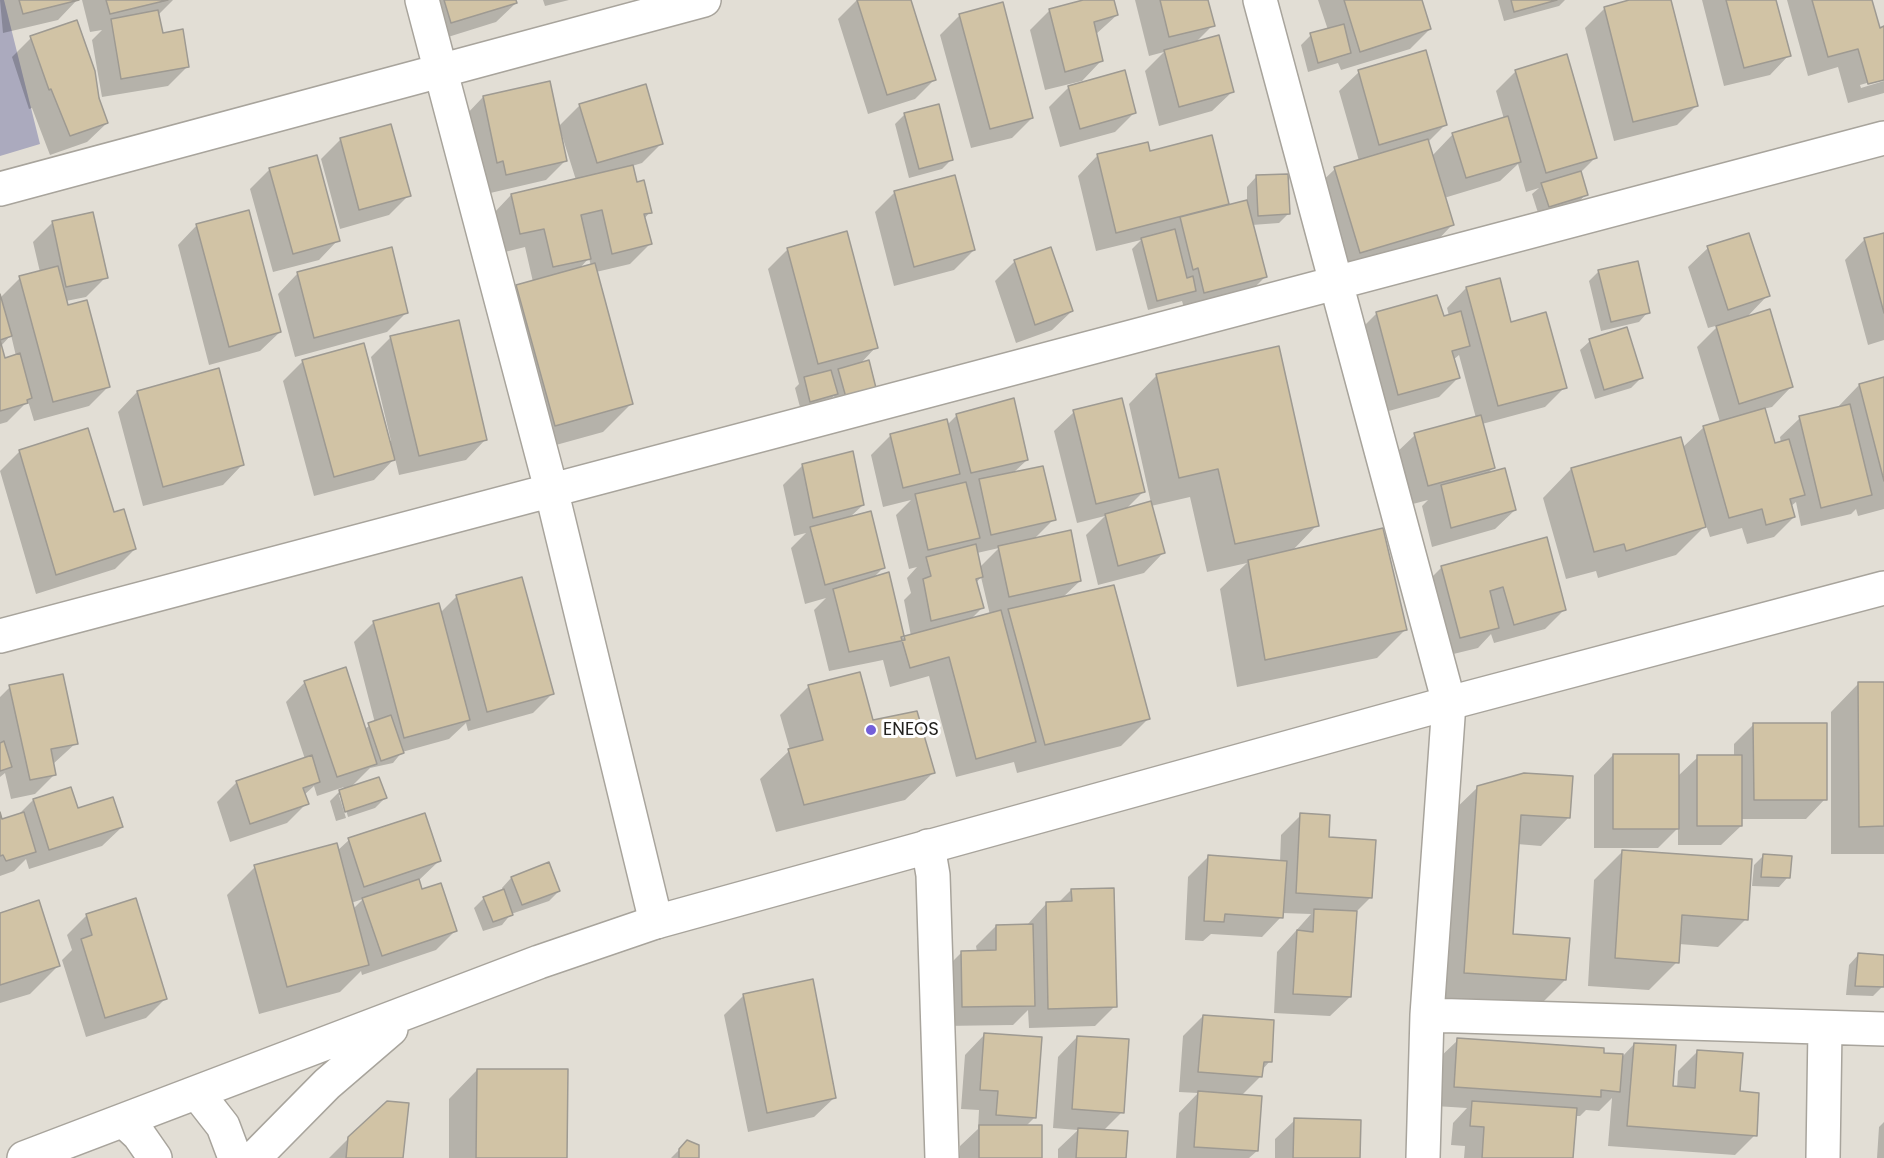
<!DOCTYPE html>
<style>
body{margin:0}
canvas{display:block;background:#e2ded5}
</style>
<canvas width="1884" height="1158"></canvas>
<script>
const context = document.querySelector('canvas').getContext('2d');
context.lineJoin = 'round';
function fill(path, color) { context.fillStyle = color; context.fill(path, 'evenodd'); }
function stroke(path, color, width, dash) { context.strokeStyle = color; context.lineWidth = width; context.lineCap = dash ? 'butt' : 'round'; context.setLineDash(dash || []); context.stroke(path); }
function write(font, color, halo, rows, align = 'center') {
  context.font = font + ' Poppins,sans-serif'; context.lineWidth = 6; context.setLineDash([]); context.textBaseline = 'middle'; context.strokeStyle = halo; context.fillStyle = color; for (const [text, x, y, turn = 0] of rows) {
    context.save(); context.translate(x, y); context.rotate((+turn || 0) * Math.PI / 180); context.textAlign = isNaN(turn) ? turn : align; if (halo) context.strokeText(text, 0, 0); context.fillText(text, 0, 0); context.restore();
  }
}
const green = new Path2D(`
 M0 0H4L40 144 0 156Z`);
const shadow = new Path2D(`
 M0 0H77L58 20 3 33Z
 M82 0H173L158 15 162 35 188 66 168 86 102 97 92 40 102 30 90 32Z
 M419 0H515L516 3 496 22 432 42Z
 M543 0H569L545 6Z
 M857 0H909L934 80 915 99 868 114 838 19Z
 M1089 0H1113L1117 15 1095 35 1101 61 1082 81 1045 90 1030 30 1050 10Z
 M1135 0H1207L1213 25 1195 43 1232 92 1212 111 1159 126 1145 71 1164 52 1149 56Z
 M1318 0H1421L1430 29 1410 49 1341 70 1338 63 1308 72 1301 45 1311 35 1328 30Z
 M1498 0H1565L1559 6 1504 21Z
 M1635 0H1670L1696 106 1677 125 1614 141 1585 28 1605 8Z
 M1702 0H1775L1789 55 1770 75 1724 86Z
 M1787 0H1870L1879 29 1884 28V78L1860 85 1861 88 1884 81V93L1848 103 1838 67 1808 76Z
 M960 15 1032 118 1012 138 971 148 940 35Z
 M76 22 107 123 87 142 50 155 32 108 29 109 12 57 31 38Z
 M1516 71 1596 157 1580 173 1586 194 1577 204 1539 216 1532 194 1539 188 1526 192 1518 164 1500 181 1444 198 1452 225 1433 245 1340 272 1315 188 1335 169 1359 161 1339 91 1359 72 1445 125 1428 142 1432 156 1453 134 1504 119 1496 91Z
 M548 83 565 161 546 180 486 194 464 117 483 97Z
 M1069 87 1135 112 1115 132 1060 147 1049 107Z
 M580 105 662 143 642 163 632 166 636 184 650 212 644 219 650 244 630 264 596 272 631 404 603 432 527 453 489 314 517 286 533 282 525 247 501 253 492 215 511 195 576 180 559 126ZM589 258 591 266 579 269Z
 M904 115 952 159 942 169 909 178 895 124Z
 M1210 137 1228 206 1247 201V187L1256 177 1289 213 1279 223 1252 225 1265 277 1245 297 1185 311 1182 301 1148 310 1132 249 1141 240 1096 251 1078 176 1097 156 1147 144 1149 153Z
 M341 139 409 195 389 215 340 229 321 159Z
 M270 169 338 240 319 260 273 272 250 189Z
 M895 192 974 250 954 270 894 286 875 212Z
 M53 222 106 277 86 297 66 301 109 386 89 406 34 421 28 401 7 422 0 424V298L20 278 40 272 33 242ZM11 335 16 356 4 360 1 346Z
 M197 225 280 332 260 351 209 365 178 245Z
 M1884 234V340L1868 345 1845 260 1864 240Z
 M1708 248 1768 295 1745 319 1791 387 1772 407 1763 409 1774 445 1781 443 1780 437 1800 418 1836 409 1859 385 1884 379V509L1858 516 1856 509 1851 514 1801 526 1796 502 1791 506 1794 517 1774 537 1747 544 1742 528 1710 537 1706 525 1676 555 1598 578 1596 571 1566 579 1543 498 1571 469 1680 439 1682 448 1704 427 1720 422 1697 347 1719 325 1708 328 1688 267Z
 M788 249 876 347 859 365 868 362 837 410 834 396 826 404 801 411 795 388 799 384 768 269Z
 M1050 249 1072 311 1052 330 1016 343 995 281 1014 262Z
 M1599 271 1648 312 1639 322 1601 331 1589 281Z
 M297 274 407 312 387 332 295 357 278 294Z
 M1466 288 1510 323 1565 387 1545 407 1482 424 1493 468 1487 474 1515 510 1495 529 1432 547 1422 506 1428 500 1409 505 1395 454 1415 435 1476 418 1459 355 1453 360 1458 378 1439 397 1378 414 1357 333 1377 313 1449 316 1447 308Z
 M391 337 485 440 466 460 399 475 395 458 374 480 314 496 283 381 303 361 389 442 391 441 371 357Z
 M1590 341 1641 378 1631 388 1595 399 1580 350Z
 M1157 375 1317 525 1292 551 1405 630 1377 658 1237 687 1220 589 1247 563 1207 572 1190 497 1151 506 1163 553 1144 573 1098 585 1086 535 1105 516 1077 523 1054 431 1074 412 1144 491 1125 510 1151 503 1129 404Z
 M137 392 242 465 223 485 143 506 118 412Z
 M957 415 1027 460 1013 473 1054 519 1033 540 1080 581 1062 598 1149 718 1121 746 1017 773 1014 762 956 777 929 676 890 687 883 660 829 671 814 610 826 598 805 604 791 548 806 533 794 536 783 485 803 465 863 505 849 518 883 568 872 579 903 638 911 636 904 600 911 593 907 578 917 567 909 569 896 515 911 500 883 507 871 455 891 435 947 425ZM999 548 980 567 977 553ZM981 577 990 615 969 621 982 608 976 583Z
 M20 451 135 549 115 569 36 594 0 471Z
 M1546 539 1564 610 1545 629 1494 643 1491 634 1478 648 1441 657 1422 587 1442 567Z
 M457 596 552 694 533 713 468 731 466 723 449 739 402 752 393 763 370 768 351 787 385 798 375 808 348 817 342 795H339L346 818 336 821 330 801 344 787 317 796 314 786 304 795 307 803 287 823 230 842 217 802 237 782 305 759 286 702 305 682 364 729 375 723 354 642 374 622 440 613Z
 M859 674 873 721 934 772 905 800 776 832 760 779 790 750 780 715 808 687Z
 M1859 683H1884V854H1831V712Z
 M10 687 76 743 53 764 55 774 35 794 11 799 5 773 0 777V697Z
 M1754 724 1825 799 1806 819H1741V826L1721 845H1678V828L1658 848H1594V775L1613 755 1677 777 1698 757 1734 756V744Z
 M1478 787 1569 817 1541 846 1517 844 1511 935 1565 980 1537 1008 1437 1001 1449 815Z
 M70 789 77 810 122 827 102 846 29 869 26 859 14 871 0 876V818L1 821 18 815 33 800Z
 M1301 815 1327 839 1371 897 1355 913 1350 997 1330 1016 1274 1013 1277 952 1311 914 1282 913 1281 917 1262 937 1211 934 1203 941 1185 940 1188 877 1208 857 1280 862 1281 835Z
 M349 840 439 861 418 881 421 891 456 930 436 950 362 975 361 971 340 992 259 1014 227 895 255 867 337 851ZM363 899 353 909 351 903Z
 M1622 852 1746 919 1718 947 1679 944 1677 962 1649 990 1588 986 1594 880Z
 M1764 855 1788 877 1779 887 1752 886 1754 865Z
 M511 878 559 891 549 901 511 914 502 925 483 931 474 908 484 898 503 891 502 888Z
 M1071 890 1115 1006 1095 1026 1029 1028 1028 1010 1013 1025 943 1026 942 972 962 952H977L976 946 996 926 1027 925 1046 904 1058 903Z
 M0 914 59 965 30 994 0 1003Z
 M87 915 166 998 146 1018 86 1037 62 960 72 950 67 935Z
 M1858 955 1884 957 1883 986 1873 996 1846 995 1849 965Z
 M744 995 834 1098 814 1117 748 1132 724 1015Z
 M1203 1016 1270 1061 1262 1070 1261 1076 1241 1096 1257 1151 1249 1158H1176L1179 1113 1198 1093 1179 1092 1183 1036Z
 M984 1035 1035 1117 1026 1126 1041 1158H960V1146L978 1129 979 1110 961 1109 965 1055Z
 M1077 1037 1122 1112 1103 1131 1125 1158H1058V1149L1078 1130 1053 1128 1058 1057Z
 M1458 1040 1623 1056 1634 1044 1672 1088H1677L1678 1071 1698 1051 1739 1092 1755 1135 1735 1155 1608 1146 1612 1098 1599 1111 1586 1110 1580 1116H1574L1572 1158H1464L1465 1146 1451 1145 1453 1123 1467 1108 1435 1106 1438 1059Z
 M477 1070 566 1158H449V1099Z
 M1295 1120 1358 1158H1275V1139Z
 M1884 1122V1158H1877L1879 1127Z
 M349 1138 402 1158H329Z
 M687 1142 698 1158H671Z`);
const building = new Path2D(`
 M19 0H79L23 14Z
 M106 0H168L110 14Z
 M444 0H516L517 3 451 23Z
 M857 0H911L936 80 887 95Z
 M1083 0H1114L1118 15 1094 22 1103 61 1065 72 1049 9Z
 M1160 0H1208L1215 26 1169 37Z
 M1344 0H1422L1431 29 1360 52Z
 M1511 0H1557L1514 12Z
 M1629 0H1671L1698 106 1633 122 1604 7Z
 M1726 0H1776L1791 56 1744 68Z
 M1812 0H1872L1880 28 1884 26V80L1868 84 1858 49 1828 57Z
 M1003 2 1033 118 990 129 959 14Z
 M158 10 163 33 183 29 189 67 121 79 111 19Z
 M77 20 95 71 99 98 108 123 70 136 51 89 49 90 30 36Z
 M1344 24 1351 53 1318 63 1310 33Z
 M1219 35 1234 92 1179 107 1164 50Z
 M1426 50 1447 125 1379 145 1358 70Z
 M1567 54 1597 158 1546 173 1515 70Z
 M1125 70 1136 113 1080 129 1068 86Z
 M550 81 567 161 506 175 503 161 497 163 483 96Z
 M646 84 663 144 597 163 579 104Z
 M939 104 953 160 919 169 904 113Z
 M1508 116 1521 162 1466 178 1452 133Z
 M391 124 411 196 359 210 340 138Z
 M1212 135 1229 204 1116 233 1097 154 1148 142 1150 151Z
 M1428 139 1454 225 1360 253 1334 167Z
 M317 155 340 241 293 254 269 168Z
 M633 165 637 182 644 180 652 213 644 214 652 244 612 254 602 210 581 215 591 259 553 267 544 229 520 234 511 194Z
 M1581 171 1588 195 1549 207 1541 183Z
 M1288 174 1290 214 1258 216 1256 175Z
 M955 175 975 250 914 267 894 191Z
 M1247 200 1267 277 1204 293 1198 268 1193 270 1180 217Z
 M249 210 281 332 229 347 196 224Z
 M93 212 108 278 66 287 52 221Z
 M1175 229 1187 278 1193 276 1196 291 1157 301 1141 238Z
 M847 231 878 348 818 364 787 248Z
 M1749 233 1770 296 1728 310 1707 246Z
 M1884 233V313L1864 238Z
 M392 247 408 313 314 338 297 272Z
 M1051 247 1073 311 1035 325 1014 260Z
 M1638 261 1650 313 1611 322 1598 270Z
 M595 263 633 404 555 426 516 285Z
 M58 266 68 305 87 300 110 387 53 402 19 276Z
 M1500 278 1511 322 1546 312 1567 388 1498 406 1466 287Z
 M0 294 12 336 0 340 5 358 20 353 32 398 27 400 28 403 0 411Z
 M1437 295 1444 316 1461 311 1470 346 1452 351 1460 378 1398 395 1376 312Z
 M1770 309 1793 387 1739 404 1716 326Z
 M459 320 487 440 419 456 390 336Z
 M1627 327 1643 378 1604 390 1589 339Z
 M364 343 395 460 334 477 302 360Z
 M1279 346 1319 526 1235 544 1218 469 1179 478 1156 374Z
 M869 360 877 392 847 401 838 369Z
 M219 368 244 465 163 487 137 391Z
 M831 370 838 394 810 402 804 377Z
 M1884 377V481L1859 384Z
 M1014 398 1028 460 971 473 956 414Z
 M1122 398 1145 492 1096 504 1073 410Z
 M1850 404 1872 495 1821 508 1799 416Z
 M1765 408 1775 443 1789 439 1805 495 1790 499 1795 517 1766 525 1762 509 1729 518 1703 426Z
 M1481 415 1495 468 1428 486 1414 433Z
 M947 419 960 474 903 488 890 434Z
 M88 428 114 512 124 509 136 549 56 575 19 450Z
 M1681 437 1706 527 1626 551 1624 544 1594 552 1571 468Z
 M853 451 864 505 813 518 802 464Z
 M1043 466 1056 520 991 535 979 479Z
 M1505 468 1516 510 1451 528 1441 485Z
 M966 482 980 538 928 550 915 494Z
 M1151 501 1165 553 1118 566 1105 514Z
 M871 511 885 568 825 585 810 527Z
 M1383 528 1407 630 1265 660 1248 560Z
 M1071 530 1081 581 1009 597 998 546Z
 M1547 537 1566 610 1514 625 1503 587 1490 591 1499 628 1460 638 1441 566Z
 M976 544 983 577 976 579 984 608 931 621 923 579 931 576 926 557Z
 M889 572 905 640 849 652 833 589Z
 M522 577 554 694 487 712 456 595Z
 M1114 585 1150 719 1045 745 1008 609Z
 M439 603 470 720 404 738 373 621Z
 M1001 610 1036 742 976 759 949 657 910 668 901 637Z
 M346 667 377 764 337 777 304 681Z
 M860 672 873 720 917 711 935 773 804 805 788 749 823 740 808 685Z
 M63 674 78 744 51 749 56 775 30 780 9 685Z
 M1858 682H1884V826L1859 827Z
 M391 715 404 753 381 761 368 723Z
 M1753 723H1827V800H1754Z
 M4 741 12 767 0 771V743Z
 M1613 754H1679V829H1613Z
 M312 755 320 782 303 788 309 804 250 824 236 781Z
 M1697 755H1742V826H1697Z
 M1524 773 1573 776 1570 818 1521 815 1513 934 1570 938 1566 980 1464 973 1477 786Z
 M379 777 387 798 345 812 339 790Z
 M71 787 78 808 113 797 123 827 49 850 33 799Z
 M0 812 2 819 24 812 36 852 6 861 3 855 0 856Z
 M425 813 441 861 364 887 348 838Z
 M1300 813 1330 815 1329 837 1376 840 1372 898 1296 893Z
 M337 843 369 965 287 987 254 865Z
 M1622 850 1752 859 1748 920 1682 915 1679 963 1615 958Z
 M1763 854 1792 856 1790 878 1761 877Z
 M1208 855 1287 861 1283 918 1225 914 1224 922 1204 921Z
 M549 862 560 891 522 905 511 877Z
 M419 879 422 889 441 883 457 931 382 956 362 898Z
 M1114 888 1117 1007 1048 1009 1046 902 1072 901 1071 889Z
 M504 889 513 915 493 922 483 897Z
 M136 898 167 999 105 1018 81 939 92 935 86 914Z
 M39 900 60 966 0 985V913Z
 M1314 909 1357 911 1351 997 1293 994 1297 930 1313 932Z
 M1033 924 1035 1006 962 1007 961 951 996 950V925Z
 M1858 953 1884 955V987L1855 986Z
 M813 979 836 1098 767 1113 743 994Z
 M1203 1015 1274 1020 1272 1062H1264L1262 1077 1198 1072Z
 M984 1033 1042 1037 1036 1118 996 1115 998 1091 980 1090Z
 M1077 1036 1129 1039 1124 1113 1072 1109Z
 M1457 1038 1604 1048V1053L1623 1054 1620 1092 1601 1090V1097L1454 1087Z
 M1634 1043 1676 1045 1673 1086 1695 1088 1697 1050 1743 1053 1740 1091 1759 1093 1757 1136 1627 1126Z
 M477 1069H568L567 1158H476Z
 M1198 1091 1262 1096 1258 1151 1194 1147Z
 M387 1101 409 1103 403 1158H346L348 1137Z
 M1472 1101 1577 1108 1573 1158H1482L1484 1127 1470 1126Z
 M1294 1118 1361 1120 1360 1158H1293Z
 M979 1125H1042V1158H979Z
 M1078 1128 1128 1131 1126 1158H1076Z
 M687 1140 699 1145V1158H679V1149Z`);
const minor = new Path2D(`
 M422 0 551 489 656 922
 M1260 0 1449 703 1427 1015 1423 1158
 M0 189 704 0
 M0 636 1884 138
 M928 846 933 875 942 1158
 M1427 1015 1884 1029
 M1823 1158 1825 1028`);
const tertiary = new Path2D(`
 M198 1094 223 1126 235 1158
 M124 1121 139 1135 155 1158
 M24 1158 539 962 656 922 1449 703 1884 588
 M254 1158 327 1084 391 1029`);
const markers = [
 [871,730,6,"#735fd9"]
];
const poiNames = [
 ["ENEOS",883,730]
];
fill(green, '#abaabe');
fill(shadow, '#0003');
fill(building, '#d1c3a5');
stroke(building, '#9e9a92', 1.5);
stroke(minor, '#a8a49c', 36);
stroke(tertiary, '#a8a49c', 36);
stroke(minor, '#fff', 33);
stroke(tertiary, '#fff', 33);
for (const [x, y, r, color] of markers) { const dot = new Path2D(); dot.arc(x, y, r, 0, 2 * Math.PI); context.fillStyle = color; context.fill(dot); stroke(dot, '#fff', 2); }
write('18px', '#23221f', '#fff', poiNames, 'left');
</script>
